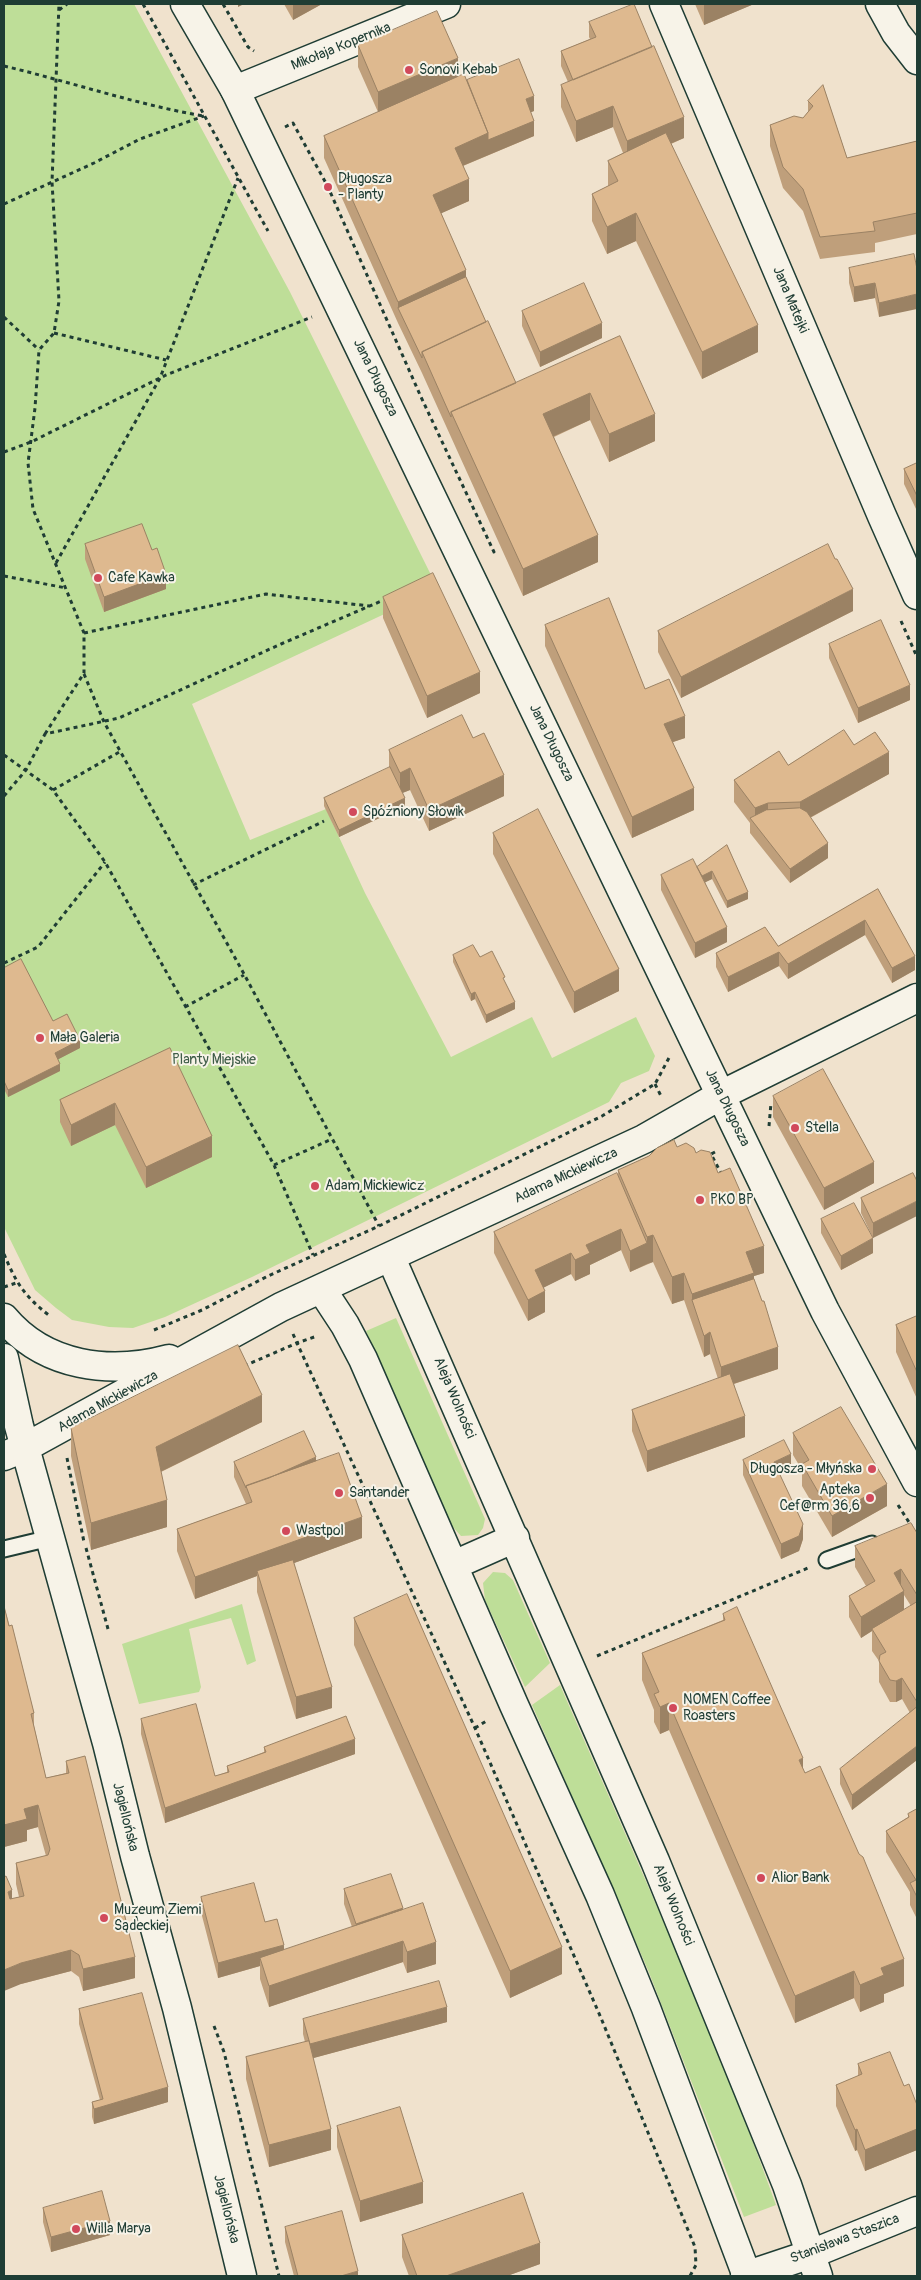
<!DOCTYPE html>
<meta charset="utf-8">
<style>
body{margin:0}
#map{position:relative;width:921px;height:2280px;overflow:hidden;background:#f0e2cd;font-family:Pangolin,sans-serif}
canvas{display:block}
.frame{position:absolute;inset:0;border:5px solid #1f3d34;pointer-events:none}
</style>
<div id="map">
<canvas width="921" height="2280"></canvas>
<div class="frame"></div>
</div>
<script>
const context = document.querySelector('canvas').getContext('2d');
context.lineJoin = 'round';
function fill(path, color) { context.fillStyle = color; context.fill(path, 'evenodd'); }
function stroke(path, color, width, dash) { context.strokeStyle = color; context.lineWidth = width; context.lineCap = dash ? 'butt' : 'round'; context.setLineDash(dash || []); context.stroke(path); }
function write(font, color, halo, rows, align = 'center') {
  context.font = font + ' Pangolin,sans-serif'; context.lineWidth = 4; context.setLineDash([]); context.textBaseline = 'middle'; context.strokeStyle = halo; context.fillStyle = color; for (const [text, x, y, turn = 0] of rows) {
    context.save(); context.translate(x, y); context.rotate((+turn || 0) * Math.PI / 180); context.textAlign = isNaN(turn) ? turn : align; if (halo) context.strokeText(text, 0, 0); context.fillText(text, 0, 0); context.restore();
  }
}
const green = new Path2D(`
 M4 4H134L290 292 438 589 192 704 250 840 326 809 365 893 451 1057 532 1017 552 1058 636 1017 655 1056 649 1071 621 1083 609 1102 252 1277 165 1317 133 1328 109 1327 72 1320 56 1308 35 1290 4 1227Z
 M396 1318 485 1519 483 1528 478 1535 461 1536 452 1526 366 1331Z
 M493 1572 505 1573 513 1580 550 1663 525 1687 485 1600 483 1583Z
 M242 1604 256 1661 247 1665 231 1618 189 1629 201 1687 199 1692 139 1704 122 1644Z
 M560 1685C635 1857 713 2027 776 2205L744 2217 648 1970 532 1705Z`);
const path = new Path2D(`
 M143 4 268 231
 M223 4 248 47 254 51
 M59 10 67 4
 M4 66C71 82 135 104 203 116
 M285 127 293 123 328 187 421 397 494 552H492
 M4 204 94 163 140 139 204 116
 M4 317 39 350
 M54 333 166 360
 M4 452 31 442 166 375 312 317
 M56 563 160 378 238 178
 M4 576 66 588
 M901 621 917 657
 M84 633 266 594 369 606
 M84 674 104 722 244 974 379 1226
 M45 734 84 673V633L33 509 28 463 35 408 39 350 54 333 59 301 52 182 59 4
 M4 755 53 790 105 862 274 1165 313 1255
 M53 790 121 751
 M4 796 26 770 45 734 119 718 281 644 386 599
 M193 885 324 821
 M4 963 38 947 105 862
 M185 1007 244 975
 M655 1084 661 1096
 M769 1126 771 1103
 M715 1152 711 1154 722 1175
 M274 1165 332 1139
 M4 1254C16 1283 25 1297 50 1316
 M4 1287 16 1283
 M154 1330 202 1310 268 1276 379 1226 602 1116 655 1084 670 1056
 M293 1334 297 1343 317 1336
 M244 1366 297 1343 475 1728 601 2018 695 2247 696 2265 690 2276
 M67 1458 84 1542
 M898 1505 912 1527
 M86 1548 108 1629
 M597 1656 808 1568
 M475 1728 488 1720
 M214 2026 224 2052 279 2276`);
const service = new Path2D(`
 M4 1549 50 1538
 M827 1560 872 1544`);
const minor = new Path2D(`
 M664 4 882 516 917 595
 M880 4 896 33 917 60
 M235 90 446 4
 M721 1095 917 998
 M4 1456 26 1447
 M745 2276 811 2254 917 2211`);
const tertiary = new Path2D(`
 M185 4 235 90 825 1311 917 1482
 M391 1258 655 1861 787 2185 818 2276
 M322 1290 345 1325 363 1359 514 1705 600 1895 646 2008 747 2276
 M4 1318C45 1367 110 1375 169 1359
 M4 1358 19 1426 107 1743 135 1856 177 2008 242 2276
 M26 1447 281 1307 644 1139 721 1095
 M454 1565 515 1538`);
const wall = new Path2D(`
 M284 4H322L293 20Z
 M695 4H754L704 25Z
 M589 22 684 138 671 144 758 352 702 379 636 241 607 254 592 221V194L608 186V161L623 153 613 127 576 142 561 107V85L568 82 561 66V51L590 39 589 37Z
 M358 45 467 80 534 111 531 112 534 136 463 166 469 201 441 213 466 277 486 322 516 383 620 336 655 441 609 462 590 420 554 437 598 562 523 596 422 373 398 323 324 158V136L378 112 358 67Z
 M823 85 847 158 917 141V234L875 243V252L820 259 803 211 783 188 770 146V125L803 118 808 112V101Z
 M849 268 917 269 879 317 875 298 854 302 849 283Z
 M522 311 602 338 540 367 522 326Z
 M917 463V511L904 484V469Z
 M85 544 152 550 166 589 104 612 85 559Z
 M383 597 480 693 427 718 383 618Z
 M853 611 681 698 658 652V631Z
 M545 625 645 689 685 738 673 742 694 810 632 838 545 646Z
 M829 644 910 700 858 723 829 658Z
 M473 738 504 796 429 831 410 790 402 793 405 806 339 837 324 806V798L389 768V750Z
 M854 745 889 774 810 818 828 858 790 883 750 833V823L734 802V780L788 765Z
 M493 833 619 991 574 1013 493 854Z
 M727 845 748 899 727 908 712 879 705 882 727 942 695 958 661 890V875L697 867Z
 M878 889 915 970 892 983 865 935 788 979 779 966 728 992 716 967V953L778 946Z
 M453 955 480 957 505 983 515 1009 486 1023 475 999 471 1001 453 962Z
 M4 968 53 1021 80 1048 58 1059 60 1071 8 1097 4 1089Z
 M170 1048 212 1157 146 1188 115 1125 71 1146 60 1122V1100Z
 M773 1096 874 1183 824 1210 773 1117Z
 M677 1147 696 1153 718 1173 764 1273 754 1276V1279L778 1369 734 1384 745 1437 647 1472 632 1431V1410L718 1379 710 1354 704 1357 684 1300 672 1304 653 1262 630 1272 621 1250 590 1265V1274L575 1281 571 1274 544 1287 545 1312 528 1321 494 1253V1232L618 1175V1170Z
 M913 1173 873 1238 861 1213V1198Z
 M821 1219 873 1253 841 1270 821 1233Z
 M917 1316V1399L896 1352V1325Z
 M262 1422 161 1472 167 1527 91 1550 71 1456V1428Z
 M793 1433 887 1506 832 1537 802 1486V1470L793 1455Z
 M743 1460 791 1469 780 1475 803 1539 799 1551 781 1559 743 1475Z
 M316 1461 362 1538 294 1563 332 1708 296 1719 257 1592V1576L195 1599 177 1551V1529L246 1504 234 1477V1462Z
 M917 1533V1760L852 1810 840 1784V1769L910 1713 902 1699 896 1702H890L879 1682V1661L872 1651V1631L861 1638 849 1617V1596L866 1586 855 1567V1546ZM904 1595 911 1606 904 1610Z
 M4 1606 34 1713V1726L46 1778 66 1773V1761L135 1978 83 1991 79 1977 71 1971 21 1984 12 1899 19 1897 16 1884V1863L46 1856 38 1827 27 1830V1841L4 1847Z
 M723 1614 803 1769 904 1986 884 1994V2002L860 2012 854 1998 795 2023 669 1730 660 1734 654 1722V1710L642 1680V1653L723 1620Z
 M354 1618 562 1974 510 1998 354 1645Z
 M141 1719 215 1776 227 1772V1766L264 1752V1747L355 1754 165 1823 141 1734Z
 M917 1809V1919L910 1905V1892L886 1852V1831L908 1817V1814Z
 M344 1889 403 1910 436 1964 407 1973 403 1962 269 2007 260 1979V1966L218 1978 201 1912V1897L265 1922 284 1950 352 1927 344 1904Z
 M79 2009 168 2102 94 2124 92 2117V2102L100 2100 79 2024Z
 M303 2019 447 2022 313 2058 331 2150 269 2167 246 2079V2057L305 2042 303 2034Z
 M858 2064 904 2086 916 2102H917V2150L865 2171 857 2150 855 2151 836 2106V2085L858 2076Z
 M337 2126 423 2203 360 2222 337 2147Z
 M43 2208 110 2235 51 2252 43 2222Z
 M285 2227 358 2276H294L285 2242Z
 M402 2235 540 2264 507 2276H409L402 2257Z`);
const shadedWall = new Path2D(`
 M238 4H244L238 7Z
 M293 4H322L293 20Z
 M704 4H754L704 25Z
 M458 58V79L378 114V92Z
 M534 96V111L526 114V99Z
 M613 106V127L576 142V121Z
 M684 117V138L627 162V141Z
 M534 121V136L455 169V148L488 133Z
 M469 179V201L433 217V195Z
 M636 213V241L607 254V227Z
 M466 270V292L398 308V302Z
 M875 283V298L854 302V287Z
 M917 294V309L879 317V303Z
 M602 323V338L540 367V352Z
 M758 325V352L702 379V352Z
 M590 393V420L543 441V414Z
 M655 414V441L609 462V434Z
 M598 535V562L523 596V569Z
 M166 574V589L104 612V597Z
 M853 589V611L681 698V677Z
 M480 672V693L427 718V696Z
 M910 685V700L858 723V708Z
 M685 716V738L664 745V724Z
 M889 752V774L800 823V802Z
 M410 768V790L400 794V773Z
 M504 775V796L429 831V810Z
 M694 788V810L632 838V817Z
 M405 798V806L339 837V830Z
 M768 803V824H755V808Z
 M828 843V858L790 883V869Z
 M712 871V879L700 885V877Z
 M748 892V899L727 908V901Z
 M865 920V935L788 979V964Z
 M727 927V942L695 958V943Z
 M779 952V966L728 992V977Z
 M915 956V970L892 983V968Z
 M619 969V991L574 1013V992Z
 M475 992V999L471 1001V994Z
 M515 1002V1009L486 1023V1015Z
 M80 1040V1048L55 1061V1053Z
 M60 1064V1071L8 1097V1090Z
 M115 1103V1125L71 1146V1125Z
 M212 1136V1157L146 1188V1167Z
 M874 1162V1183L824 1210V1188Z
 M917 1201V1216L873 1238V1223Z
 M621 1229V1250L590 1265V1274L575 1281V1260L586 1245Z
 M653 1235V1262L647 1264V1237Z
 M873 1238V1253L841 1270V1256Z
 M647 1243V1264L630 1272V1251Z
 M764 1246V1273L754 1276V1300H692V1321V1294L746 1252Z
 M571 1253V1274L535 1292V1270Z
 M684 1273V1300L672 1304V1277Z
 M545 1291V1312L528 1321V1300Z
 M710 1332V1354L704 1357V1336Z
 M778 1347V1369L721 1388V1367Z
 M262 1395V1422L156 1474V1447Z
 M745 1416V1437L647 1472V1451Z
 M791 1454V1469L774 1477V1462Z
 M316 1457V1472L247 1488Z
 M887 1484V1506L832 1537V1516Z
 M167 1500V1527L91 1550V1523Z
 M362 1517V1538L259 1576 257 1571V1576L195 1599V1577Z
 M803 1524V1539L799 1551 781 1559V1544Z
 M901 1569V1590L894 1573Z
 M904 1591V1612L872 1629V1631L861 1638V1617Z
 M902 1678V1699L896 1702V1681Z
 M332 1687V1708L296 1719V1697Z
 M669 1703V1730L660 1734V1707Z
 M355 1739V1754L165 1823V1808Z
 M917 1746V1760L852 1810V1795Z
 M803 1758V1785L799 1760Z
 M38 1805V1827L27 1830V1841L4 1847V1825L24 1809Z
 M12 1890V1912L8 1892Z
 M403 1908V1923L356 1939V1924Z
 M403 1941V1962L269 2007V1986Z
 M436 1942V1964L407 1973V1952Z
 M284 1945V1960L260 1958V1966L218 1978V1963Z
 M562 1947V1974L510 1998V1971Z
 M71 1950V1971L21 1984 4 1991V1970L21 1963Z
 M135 1957V1978L83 1991V1969Z
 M904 1959V1986L884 1994V2002L860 2012V1985L881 1968Z
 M854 1971V1998L795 2023V1996Z
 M447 2007V2022L310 2059V2044Z
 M168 2087V2102L94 2124V2109Z
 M331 2129V2150L269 2167V2145Z
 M857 2129V2150L855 2151V2130Z
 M917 2129V2150L865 2171V2150Z
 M423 2182V2203L360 2222V2201Z
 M110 2221V2235L51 2252V2237Z
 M540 2243V2264L507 2276H446Z
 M358 2271V2276H341Z`);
const building = new Path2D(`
 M634 4 652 47 573 80 561 51 596 37 589 22Z
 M437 11 458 58 378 92 358 45Z
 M654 46 684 117 627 141 613 106 576 121 561 85Z
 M519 59 534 96 526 99 534 121 488 140V133L467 80Z
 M464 74 488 133 455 148 469 179 433 195 466 270 398 302 324 136Z
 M823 85 847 158 917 141V213L873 222 875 231 820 237 803 189 783 167 770 125 794 116 803 118 813 106 808 101Z
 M666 133 758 325 702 352 636 213 607 227 592 194 618 181 608 161Z
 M914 254 917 269V294L879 303 875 283 854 287 849 268Z
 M466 277 486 322 422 352V358L398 308Z
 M584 283 602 323 540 352 522 311Z
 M488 321 516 383 451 412V417L422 352Z
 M620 336 655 414 609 434 590 393 543 414 598 535 523 569 451 412Z
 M917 463V496L904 469Z
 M142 524 152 550 157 548 166 574 104 597 85 544Z
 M828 544 835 559H837L853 589 681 677 658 631Z
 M433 573 480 672 427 696 383 597Z
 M609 598 645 689 669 679 685 716 664 724 694 788 632 817 545 625Z
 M881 620 910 685 858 708 829 644Z
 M462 715 473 738 484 733 504 775 429 810 410 768 400 773 389 750Z
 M844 730 854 745 875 732 889 752 800 802 768 803 755 808 734 780 779 751 788 765Z
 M390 767 405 798 339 830 324 798Z
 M800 808 807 812 828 843 790 869 750 818 766 810Z
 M538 809 619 969 574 992 493 833Z
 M727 845 748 892 727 901 712 871 702 876 697 867Z
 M693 859 727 927 695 943 661 875Z
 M878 889 915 956 892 968 865 920 788 964 779 952 728 977 716 953 765 927 778 946Z
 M473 945 480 957 492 951 505 977 503 978 515 1002 486 1015 475 992 471 994 453 955Z
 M21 959 53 1021 67 1014 80 1040 55 1053 60 1064 8 1090 4 1081V968Z
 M170 1048 212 1136 146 1167 115 1103 71 1125 60 1100Z
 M823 1069 874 1162 824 1188 773 1096Z
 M674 1140 677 1147 686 1143 694 1148 696 1153 701 1150 710 1152 718 1173 730 1168 764 1246 746 1252 754 1273 692 1294 684 1273 672 1277 653 1235 647 1237 618 1170 649 1156 657 1148Z
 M617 1173 647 1243 630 1251 621 1229 586 1245 590 1253 575 1260 571 1253 535 1270 545 1291 528 1300 494 1232Z
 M913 1173 917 1181V1201L873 1223 861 1198Z
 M854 1203 873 1238 841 1256 821 1219Z
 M754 1279 762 1301H764L778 1347 721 1367 710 1332 704 1336 692 1300Z
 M917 1316V1372L896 1325Z
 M238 1345 262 1395 156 1447 167 1500 91 1523 71 1428Z
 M730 1374 745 1416 647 1451 632 1410Z
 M841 1407 887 1484 832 1516 802 1464 809 1460 793 1433Z
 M304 1431 316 1457 269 1478 246 1486V1488L234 1462Z
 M784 1440 791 1454 774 1462 803 1524 799 1536 781 1544 743 1460Z
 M339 1453 362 1517 195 1577 177 1529 252 1502 246 1486Z
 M911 1523 917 1533V1595L901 1569 894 1573 904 1591 861 1617 849 1596 875 1581 855 1546Z
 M293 1560 332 1687 296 1697 257 1571Z
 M407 1594 562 1947 510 1971 354 1618Z
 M917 1602V1702L902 1678 896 1681 890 1680 879 1661 880 1655 886 1652 872 1629Z
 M4 1606 9 1626 12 1625 34 1713 31 1714 46 1778 69 1773 66 1761 85 1756 135 1957 83 1969 79 1955 71 1950 21 1963 4 1970V1877L6 1876 12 1890 8 1892 10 1899 24 1896 16 1863 48 1855 50 1849 38 1805 24 1809 27 1819 4 1825Z
 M737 1607 803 1758 799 1760 805 1773 820 1766 859 1854 863 1857 904 1959 881 1968 884 1975 860 1985 854 1971 795 1996 669 1703 660 1707 654 1694 659 1692 642 1653 725 1620 723 1614Z
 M196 1704 215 1776 229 1772 227 1766 266 1752 264 1747 346 1716 355 1739 165 1808 141 1719Z
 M917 1707V1746L852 1795 840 1769Z
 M917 1809V1897L910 1883 916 1880 886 1831 909 1817 908 1814Z
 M391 1874 403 1908 356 1924 344 1889Z
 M254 1883 265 1922 277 1919 284 1945 218 1963 201 1897Z
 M423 1903 436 1942 407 1952 403 1941 269 1986 260 1958Z
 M439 1981 447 2007 310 2044 303 2019Z
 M142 1993 168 2087 94 2109 92 2102 103 2099 79 2009Z
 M309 2041 331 2129 269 2145 246 2057Z
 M890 2052 904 2086 909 2084 917 2105V2129L865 2150 857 2129 855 2130 836 2085 862 2074 858 2064Z
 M400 2107 423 2182 360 2201 337 2126Z
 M102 2191 110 2221 51 2237 43 2208Z
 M523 2193 540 2243 446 2276H417L402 2235Z
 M342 2211 358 2271 341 2276H298L285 2227Z`);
const markers = [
 [409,70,5,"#d1495b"],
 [328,187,5,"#d1495b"],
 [98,578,5,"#d1495b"],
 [353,812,5,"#d1495b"],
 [40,1038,5,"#d1495b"],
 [795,1128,5,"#d1495b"],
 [315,1186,5,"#d1495b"],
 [700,1200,5,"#d1495b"],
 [872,1469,5,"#d1495b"],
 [339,1493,5,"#d1495b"],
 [870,1498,5,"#d1495b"],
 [286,1531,5,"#d1495b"],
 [673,1708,5,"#d1495b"],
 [761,1878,5,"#d1495b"],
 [104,1918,5,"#d1495b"],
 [76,2229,5,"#d1495b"]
];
const streetNames = [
 ["Mikołaja Kopernika",341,47,-22],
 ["Jana Matejki",790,300,67],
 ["Jana Długosza",375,378,64],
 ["Jana Długosza",551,743,64],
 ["Jana Długosza",727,1108,64],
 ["Adama Mickiewicza",566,1176,-25],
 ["Aleja Wolności",454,1398,67],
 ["Adama Mickiewicza",108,1402,-29],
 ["Jagiellońska",125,1817,76],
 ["Aleja Wolności",673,1905,68],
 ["Jagiellońska",226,2209,76],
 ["Stanisława Staszica",845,2239,-21]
];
const poiNames = [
 ["Sonovi Kebab",419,70],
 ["Długosza",338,179],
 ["- Planty",338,195],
 ["Cafe Kawka",108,578],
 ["Spóźniony Słowik",363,812],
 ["Mała Galeria",50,1038],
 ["Stella",805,1128],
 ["Adam Mickiewicz",325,1186],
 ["PKO BP",710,1200],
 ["Długosza - Młyńska",862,1469,"right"],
 ["Apteka",860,1490,"right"],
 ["Cef@rm 36,6",860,1506,"right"],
 ["Santander",349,1493],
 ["Wastpol",296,1531],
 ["NOMEN Coffee",683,1700],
 ["Roasters",683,1716],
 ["Alior Bank",771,1878],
 ["Muzeum Ziemi",114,1910],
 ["Sądeckiej",114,1926],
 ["Willa Marya",86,2229]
];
const parkNames = [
 ["Planty Miejskie",214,1060]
];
fill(green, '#bede98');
stroke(service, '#1f3d34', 19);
stroke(minor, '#1f3d34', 31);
stroke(tertiary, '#1f3d34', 31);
stroke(path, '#1f3d34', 3, [4, 4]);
stroke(service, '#f7f3e8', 15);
stroke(minor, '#f7f3e8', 28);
stroke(tertiary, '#f7f3e8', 28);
fill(wall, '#bf9f7b');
fill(shadedWall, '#9b8264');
fill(building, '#deb98f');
stroke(building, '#9b8264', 1);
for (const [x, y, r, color] of markers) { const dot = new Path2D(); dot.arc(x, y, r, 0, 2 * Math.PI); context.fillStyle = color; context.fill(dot); stroke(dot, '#f7f3e8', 2); }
write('14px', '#1f3d34', '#f7f3e8', streetNames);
write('14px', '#1f3d34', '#f7f3e8', poiNames, 'left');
write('14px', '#3f5d48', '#f7f3e8', parkNames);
</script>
